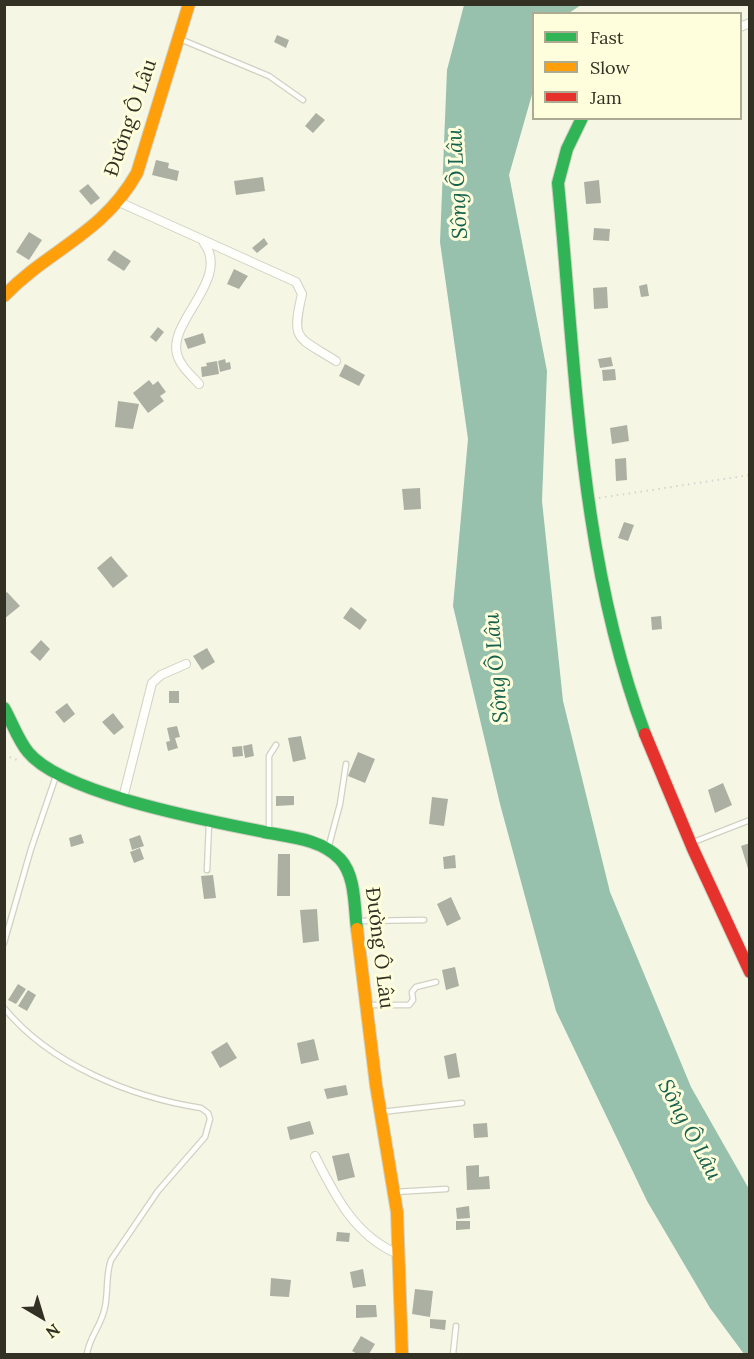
<!DOCTYPE html>
<meta charset="utf-8">
<style>
body{margin:0}
#map{position:relative;width:754px;height:1359px;overflow:hidden;background:#f6f6e4;font-family:Lora,serif}
canvas{display:block}
.frame{position:absolute;inset:0;border:6px solid #323124;pointer-events:none}
.legend{position:absolute;left:532px;top:12px;width:210px;height:108px;box-sizing:border-box;background:#fefddc;border:2px solid #acab92;margin:0;padding:8px 10px;list-style:none;font-size:18px;color:#323124}
.legend li{display:flex;align-items:center;gap:12px;height:30px}
.legend b{width:30px;border:2px solid #acab92}
.north{position:absolute;left:12px;top:1287px;width:60px;height:60px;-webkit-text-stroke:4px #fefddc;paint-order:stroke;rotate:142deg;font-size:16px;font-weight:700;line-height:24px;text-align:center;color:#323124}
.north::after{content:'';display:block;margin:auto;width:21px;height:27px;background:#323124;clip-path:polygon(50% 0,100% 100%,50% 72%,0 100%)}
</style>
<div id="map">
<canvas width="754" height="1359"></canvas>
<div class="frame"></div>
<ul class="legend">
<li><b style="height:8px;background:#30b455"></b>Fast</li>
<li><b style="height:8px;background:#ff9f0a"></b>Slow</li>
<li><b style="height:8px;background:#e5322d"></b>Jam</li>
</ul>
<div class="north">N</div>
</div>
<script>
const context = document.querySelector('canvas').getContext('2d');
context.lineJoin = 'round';
function fill(path, color) { context.fillStyle = color; context.fill(path, 'evenodd'); }
function stroke(path, color, width, dash) { context.strokeStyle = color; context.lineWidth = width; context.lineCap = dash ? 'butt' : 'round'; context.setLineDash(dash || []); context.stroke(path); }
function write(font, color, halo, rows, align = 'center') {
  context.font = font + ' Lora,serif'; context.lineWidth = 6; context.setLineDash([]); context.textBaseline = 'middle'; context.strokeStyle = halo; context.fillStyle = color; for (const [text, x, y, turn = 0] of rows) {
    context.save(); context.translate(x, y); context.rotate((+turn || 0) * Math.PI / 180); context.textAlign = isNaN(turn) ? turn : align; if (halo) context.strokeText(text, 0, 0); context.fillText(text, 0, 0); context.restore();
  }
}
const water = new Path2D(`
 M464 5H581L569 13 534 14 533 91 509 175 547 371 542 501 563 701 610 892 691 1087 749 1189V1354H744L710 1308 647 1201 556 1011 500 804 453 606 468 439 440 242 447 70Z`);
const building = new Path2D(`
 M277 35 289 40 286 48 274 42Z
 M316 113 325 120 313 133 305 126Z
 M156 160 169 163 168 168 179 171 177 181 152 175Z
 M263 177 265 191 236 195 234 181Z
 M599 180 601 203 586 204 584 182Z
 M88 184 100 198 91 205 79 191Z
 M594 228 610 229 609 241 593 240Z
 M29 232 42 240 29 260 16 252Z
 M264 238 268 244 257 253 252 248Z
 M114 250 131 261 124 271 107 260Z
 M234 269 248 276 239 289 227 284Z
 M647 284 649 296 641 297 639 286Z
 M607 287 608 308 594 309 593 288Z
 M158 327 164 332 156 342 150 337Z
 M203 333 206 343 188 349 184 339Z
 M611 357 613 366 600 368 598 359Z
 M225 359 226 363 230 362 231 369 220 372 218 361Z
 M217 361 219 374 202 377 201 367 207 366 206 363Z
 M345 364 365 375 359 386 339 376Z
 M615 369 616 380 603 381 602 370Z
 M149 380 153 385 158 381 166 392 160 396 164 401 148 413 133 393Z
 M118 401 139 404 133 429 115 427Z
 M627 425 629 441 612 444 610 428Z
 M626 458 627 480 616 481 615 459Z
 M420 488 421 509 404 510 402 489Z
 M624 522 634 525 628 541 618 538Z
 M111 556 128 576 113 588 97 568Z
 M7 592 20 606 4 619V595Z
 M351 607 367 620 360 630 343 618Z
 M661 616 662 629 652 630 651 617Z
 M41 640 50 649 40 661 30 652Z
 M207 648 215 662 202 670 193 656Z
 M169 691H179V703H169Z
 M67 703 75 714 64 723 55 712Z
 M113 713 124 727 114 735 102 722Z
 M177 726 180 737 175 738 178 748 168 751 166 742 170 741 167 728Z
 M301 736 306 759 293 762 288 738Z
 M252 744 254 756 245 758 243 746Z
 M242 746 243 756 233 757 232 747Z
 M358 752 375 759 365 783 348 776Z
 M723 783 732 805 715 813 708 790Z
 M276 796H294V805L276 806Z
 M432 797 448 799 444 826 429 824Z
 M81 834 84 843 71 847 69 838Z
 M140 835 144 846 132 850 129 839Z
 M750 843V872H749L741 846Z
 M140 848 144 859 134 863 130 852Z
 M278 854H290V896H277Z
 M455 855 456 868 444 869 443 857Z
 M213 875 216 898 204 899 201 876Z
 M451 897 461 919 447 926 437 904Z
 M317 909 319 941 303 943 300 910Z
 M455 967 459 986 446 990 442 970Z
 M18 984 26 989 16 1004 8 1000Z
 M28 990 36 995 27 1011 18 1006Z
 M314 1039 319 1060 301 1064 297 1043Z
 M227 1042 237 1058 220 1068 211 1052Z
 M456 1053 460 1077 448 1079 444 1056Z
 M346 1085 348 1095 327 1099 324 1089Z
 M310 1121 314 1134 290 1140 287 1127Z
 M487 1123 488 1137 474 1138 473 1124Z
 M349 1153 355 1177 338 1181 332 1156Z
 M479 1165V1177L489 1176 490 1189 467 1190 466 1166Z
 M469 1206 470 1218 457 1219 456 1208Z
 M456 1221H470V1229L456 1230Z
 M337 1232 350 1233 349 1242 336 1241Z
 M363 1269 366 1286 353 1288 350 1272Z
 M271 1278 291 1280 289 1297 270 1296Z
 M415 1289 433 1291 430 1317 412 1314Z
 M356 1305H376L377 1317 356 1318Z
 M430 1319 446 1320 445 1330 430 1328Z
 M361 1336 375 1344 369 1354H357L352 1351Z`);
const path = new Path2D(`
 M599 498 750 475
 M4 755 20 761`);
const lane = new Path2D(`
 M180 39 269 76 303 100
 M269 830V756L276 745
 M691 843 750 820
 M328 849 340 804 346 764
 M207 870 209 823
 M358 921 424 920
 M4 943 31 849 57 773
 M367 1005H409L413 1000 412 992 416 987 436 982
 M4 1008C51 1065 131 1097 201 1108L208 1113 210 1119 205 1137 158 1191 111 1260C105 1276 109 1294 104 1311 100 1327 89 1338 87 1354
 M381 1112 462 1103
 M395 1192 446 1189
 M453 1354 456 1326`);
const street = new Path2D(`
 M740 27 750 23
 M119 202 296 282 302 294C291 342 297 336 336 361
 M199 384C191 375 180 366 177 354 168 321 231 279 204 243
 M123 798 152 683 161 675 186 664
 M315 1156C335 1196 355 1236 398 1254`);
const fast = new Path2D(`
 M582 118 567 149 558 183C576 368 579 558 645 734
 M4 708C12 722 18 740 28 752 62 794 210 821 264 832 290 837 321 839 340 859 356 876 354 907 357 929`);
const slow = new Path2D(`
 M4 296C49 249 102 235 137 173L189 4
 M357 929 376 1085 397 1212 402 1354`);
const jam = new Path2D(`
 M645 734 693 849 750 972`);
const streetNames = [
 ["Đường Ô Lâu",131,118,-71],
 ["Đường Ô Lâu",379,948,83]
];
const waterNames = [
 ["Sông Ô Lâu",458,184,-93],
 ["Sông Ô Lâu",497,668,-95],
 ["Sông Ô Lâu",689,1130,62]
];
fill(water, '#97c0ad');
fill(building, '#acb0a3');
stroke(lane, '#d1d1c3', 7);
stroke(street, '#d1d1c3', 10);
stroke(fast, '#d1d1c3', 14);
stroke(slow, '#d1d1c3', 14);
stroke(jam, '#d1d1c3', 14);
stroke(path, '#d5d5d0', 2, [1.5, 4.5]);
stroke(lane, '#fefefb', 4.5);
stroke(street, '#fefefb', 8);
stroke(fast, '#30b455', 12);
stroke(slow, '#ff9f0a', 12);
stroke(jam, '#e5322d', 12);
write('20px', '#323124', '#fefddc', streetNames);
write('italic 21px', '#15614e', '#fefddc', waterNames);
</script>
